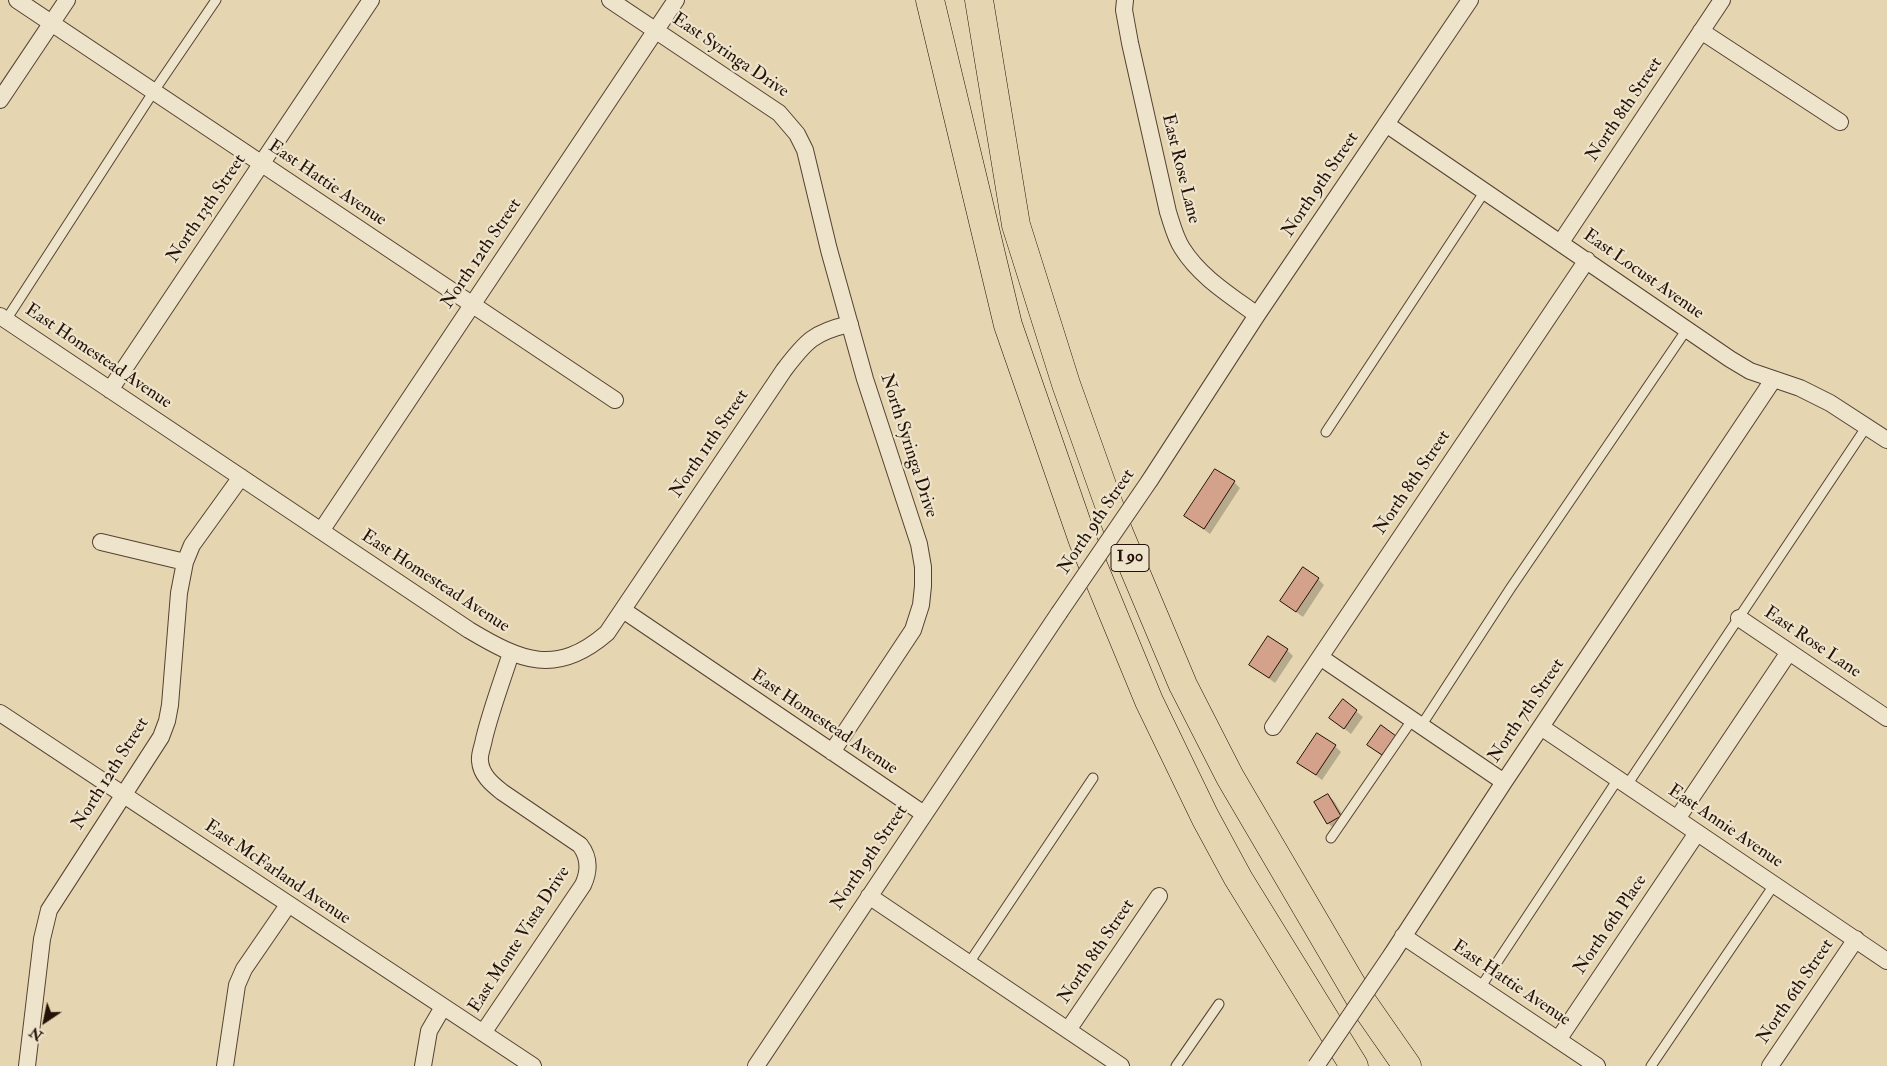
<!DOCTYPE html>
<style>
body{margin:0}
#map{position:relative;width:1887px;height:1066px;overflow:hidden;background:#e5d5b0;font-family:"IM FELL Double Pica",serif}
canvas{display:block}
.north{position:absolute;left:20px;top:996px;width:50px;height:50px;-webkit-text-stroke:4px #eee4cc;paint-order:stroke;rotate:214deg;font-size:14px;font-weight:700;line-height:20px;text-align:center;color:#241108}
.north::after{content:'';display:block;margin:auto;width:18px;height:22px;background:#241108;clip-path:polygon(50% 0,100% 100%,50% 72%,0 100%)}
</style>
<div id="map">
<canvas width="1887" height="1066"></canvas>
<div class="north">N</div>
</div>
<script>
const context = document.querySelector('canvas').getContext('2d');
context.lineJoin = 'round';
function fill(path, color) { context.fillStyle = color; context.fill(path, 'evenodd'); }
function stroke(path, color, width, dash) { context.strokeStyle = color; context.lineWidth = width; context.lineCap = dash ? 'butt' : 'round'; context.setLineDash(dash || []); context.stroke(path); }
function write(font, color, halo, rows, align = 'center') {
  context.font = font + ' "IM FELL Double Pica",serif'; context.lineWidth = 4.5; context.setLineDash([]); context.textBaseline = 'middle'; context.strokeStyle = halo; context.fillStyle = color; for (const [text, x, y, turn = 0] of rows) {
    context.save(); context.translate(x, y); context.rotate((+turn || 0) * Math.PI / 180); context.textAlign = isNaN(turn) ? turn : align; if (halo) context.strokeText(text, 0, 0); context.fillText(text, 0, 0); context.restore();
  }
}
const shadow = new Path2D(`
 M1234 482 1240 488 1210 534 1186 516Z
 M1318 579 1324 585 1303 617 1281 601Z
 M1287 650 1293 656 1275 683 1251 665Z
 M1343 701 1363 717 1351 734 1331 718Z
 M1395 737 1389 761 1369 745Z
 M1335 746 1341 752 1322 780 1299 763Z
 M1328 795 1334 801 1347 822 1334 829 1328 823 1316 802Z`);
const building = new Path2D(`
 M1215 469 1235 481 1204 529 1184 516Z
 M1303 567 1319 578 1296 612 1280 601Z
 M1268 636 1288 649 1269 678 1249 665Z
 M1343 699 1357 710 1344 729 1329 718Z
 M1381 725 1396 736 1382 755 1367 745Z
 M1317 733 1336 745 1316 775 1297 763Z
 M1328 794 1341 816 1327 824 1314 802Z`);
const service = new Path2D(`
 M6 320 154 91 216 0
 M1326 432 1485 191
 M1421 726 1510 589 1687 329
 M1627 785 1867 426
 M1331 838 1412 720
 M969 963 1093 778
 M1480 988 1618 779
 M1176 1066 1219 1004
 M1651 1066 1774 885`);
const minor = new Path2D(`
 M17 0 615 400
 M610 0 779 113 797 134 805 150 829 250 865 379 919 544 923 567V586L921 605 913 630 832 752
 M1125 0 1124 10 1130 43 1168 212C1172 224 1175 237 1182 248 1200 277 1230 295 1257 315
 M1701 31 1840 122
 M0 100 67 0
 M1386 124 1730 359 1750 371 1800 388 1830 403 1887 440
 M1561 242 1722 0
 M0 316 469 630C521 661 556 677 607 633L784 370C806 341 814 332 850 324
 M110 390 371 0
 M1150 480 1257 315 1470 0
 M321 531 676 0
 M101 542 185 562
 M623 610 924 814
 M1739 618 1887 718
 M1320 657 1504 782
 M0 713 533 1066
 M1273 727 1587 260
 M1541 727 1887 961
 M1677 819 1789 652
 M869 896 1121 1066
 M1403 936 1597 1066
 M1392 954 1504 782 1773 380
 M1068 1030 1159 896
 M483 1033 583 885C589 872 590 858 580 845L502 792C492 784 481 775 480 761 479 754 483 746 484 739 491 710 502 681 511 653
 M1558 1040 1697 833
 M27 1066 42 939 49 910 161 737 167 721 170 705 179 593 185 562 192 545 241 477
 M225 1066 237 985 244 969 288 905
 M423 1066 429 1031 443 1007
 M756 1066 1059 613
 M1770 1066 1856 939`);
const motorway = new Path2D(`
 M930 0 1008 325 1083 541 1149 701 1205 817 1238 878 1354 1066
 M979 0 1016 225 1066 384 1119 533 1183 685 1230 777 1359 997 1407 1066`);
const minorBridge = new Path2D(`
 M1059 613 1150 480
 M1316 1066 1392 954`);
const shields = [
 [1130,558,38]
];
const shieldNames = [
 ["I 90",1130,558]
];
const streetNames = [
 ["East Syringa Drive",730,56,34],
 ["North 8th Street",1625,110,-56],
 ["East Rose Lane",1180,169,76],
 ["East Hattie Avenue",327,184,34],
 ["North 9th Street",1321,185,-56],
 ["North 13th Street",207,209,-56],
 ["North 12th Street",482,254,-56],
 ["East Locust Avenue",1643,275,35],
 ["East Homestead Avenue",98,357,34],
 ["North 11th Street",710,444,-56],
 ["North Syringa Drive",908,446,72],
 ["North 8th Street",1413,483,-56],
 ["North 9th Street",1097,522,-56],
 ["East Homestead Avenue",435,582,33],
 ["East Rose Lane",1812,643,34],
 ["North 7th Street",1527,711,-56],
 ["East Homestead Avenue",824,723,34],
 ["North 12th Street",111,774,-58],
 ["East Annie Avenue",1725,827,34],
 ["North 9th Street",870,858,-56],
 ["East McFarland Avenue",277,873,34],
 ["North 6th Place",1611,925,-56],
 ["East Monte Vista Drive",520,940,-57],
 ["North 8th Street",1097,952,-56],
 ["East Hattie Avenue",1511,984,34],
 ["North 6th Street",1796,992,-56]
];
fill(shadow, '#0003');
fill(building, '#d4a18a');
stroke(building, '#241108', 1);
stroke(service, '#544232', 11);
stroke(minor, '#544232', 18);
stroke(motorway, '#241108', 29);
stroke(service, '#eee4cc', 9);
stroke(minor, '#eee4cc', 16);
stroke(motorway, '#e5d5b0', 28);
stroke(minorBridge, '#544232', 18, []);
stroke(minorBridge, '#eee4cc', 16);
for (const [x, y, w] of shields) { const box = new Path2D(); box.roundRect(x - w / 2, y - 13.5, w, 27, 4); context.fillStyle = '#eee4cc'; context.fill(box); stroke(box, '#241108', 1); }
write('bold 16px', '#241108', null, shieldNames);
write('18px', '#241108', '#eee4cc', streetNames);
</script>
